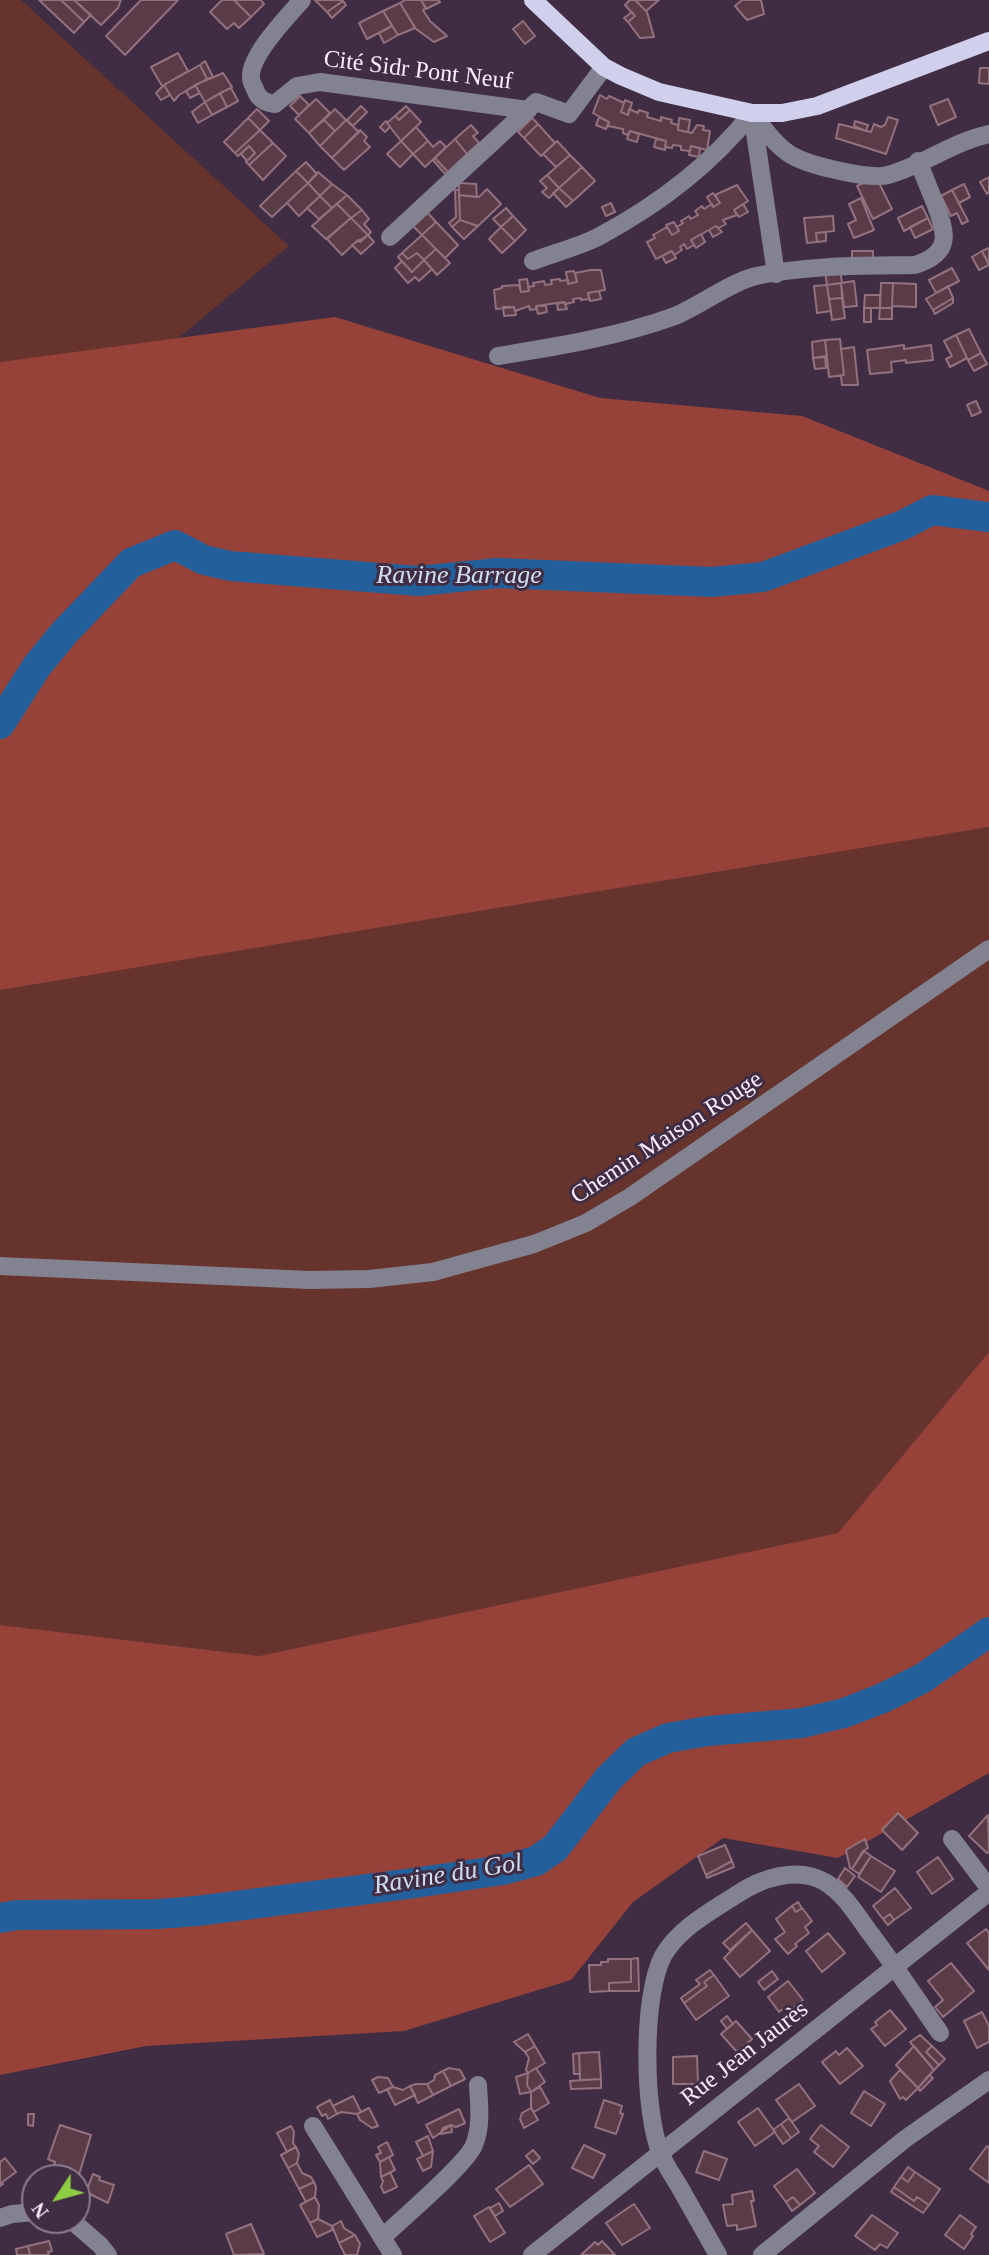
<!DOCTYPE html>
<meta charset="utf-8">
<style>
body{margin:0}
#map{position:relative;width:989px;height:2255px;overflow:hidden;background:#402d44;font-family:"Times New Roman",serif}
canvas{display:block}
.north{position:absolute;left:21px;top:2164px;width:70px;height:70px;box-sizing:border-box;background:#402d44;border:2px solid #8b7b8e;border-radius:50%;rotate:234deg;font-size:19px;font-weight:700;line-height:28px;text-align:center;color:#fbeffe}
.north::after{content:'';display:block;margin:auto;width:24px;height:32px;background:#8ecd43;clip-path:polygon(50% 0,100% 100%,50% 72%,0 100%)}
</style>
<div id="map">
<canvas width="989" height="2255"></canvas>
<div class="north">N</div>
</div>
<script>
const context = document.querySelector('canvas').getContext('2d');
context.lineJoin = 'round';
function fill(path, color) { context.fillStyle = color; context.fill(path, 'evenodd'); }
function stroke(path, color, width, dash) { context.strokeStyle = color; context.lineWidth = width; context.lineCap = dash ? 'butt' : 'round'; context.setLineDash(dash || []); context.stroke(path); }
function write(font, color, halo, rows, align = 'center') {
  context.font = font + ' "Times New Roman",serif'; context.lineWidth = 6; context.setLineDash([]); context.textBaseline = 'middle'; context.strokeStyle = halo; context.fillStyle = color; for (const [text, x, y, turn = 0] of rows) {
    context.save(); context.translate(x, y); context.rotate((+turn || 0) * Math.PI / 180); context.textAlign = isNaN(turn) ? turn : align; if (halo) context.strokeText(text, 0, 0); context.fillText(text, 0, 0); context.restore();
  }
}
const green = new Path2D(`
 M0 0H21L289 246 176 340 0 362Z
 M989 827V1352L838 1533 259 1656 0 1625V990Z`);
const forest = new Path2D(`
 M335 317 600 398 802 416 989 491V827L0 990V362Z
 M989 1352V1773L838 1858 723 1838 633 1902 571 1980 404 2031 146 2046 0 2075V1625L259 1656 838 1533Z`);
const river = new Path2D(`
 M0 724 37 666 64 633 131 563 175 545 204 560 230 566 418 581 498 573 712 582 763 577 903 525 932 510 989 517
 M0 1918 17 1915 158 1914 197 1911 407 1884 503 1870 536 1861 555 1848 609 1778 636 1752 668 1738 708 1731 802 1723 844 1713 883 1698 923 1678 989 1632`);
const building = new Path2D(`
 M39 0H61L84 22 74 33Z
 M61 0H74L91 15 84 22Z
 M74 0H121L118 8 101 25Z
 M141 0H178L125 55 106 36Z
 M222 0H234L251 17 239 28 234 23 227 29 210 12Z
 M234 0H261L264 4 251 17Z
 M315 0H342L343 1 327 12Z
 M405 0H421L426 8 423 10 430 21 447 36 434 42 416 29 400 3Z
 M421 0H438L440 2 426 9Z
 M630 0H635L647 12 654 37 640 38 628 22 635 16 625 5Z
 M635 0H659L646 11Z
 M742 0H761L764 14 747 20 735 6Z
 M343 1 346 5 332 18 327 12Z
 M400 3 415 28 398 35 383 11Z
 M383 11 392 26 367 39 359 23Z
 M632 12 635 16 628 22 624 18Z
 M523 21 535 36 525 44 513 29Z
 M392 26 398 35 384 43 379 33Z
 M178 53 188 71 162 86 151 67Z
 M205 61 213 77 207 79 200 65Z
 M200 65 207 79 179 95 174 101 164 85Z
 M980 68H989V84L979 83Z
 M223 73 232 87 205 102 195 85Z
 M164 85 170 95 161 100 156 93Z
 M195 85 200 93 190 98 186 91Z
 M231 88 238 101 227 107 220 93Z
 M220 93 227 107 212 115 205 102Z
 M600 95 607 99 609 96 624 103 621 112 628 115 629 109 638 113 639 110 648 113 647 117 661 121V117L672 120 671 123 678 125V130L692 133 697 125 704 126 703 130 710 131 707 150 691 146 690 151 681 150V146L673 145 672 148 665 147 666 141 630 131 628 135 623 133V129L608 126 609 122 593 113Z
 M300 96 309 105 299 115 290 106Z
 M316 99 330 113 309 133 295 119Z
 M948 99 956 117 938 125 930 106Z
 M625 100 632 103 628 115 621 112Z
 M205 102 212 115 198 123 192 112Z
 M361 106 367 112 353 126 347 120Z
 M406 106 410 110 399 120 395 116Z
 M257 109 269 121 260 130 248 118Z
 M335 109 346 120 335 131 324 120Z
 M410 110 421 122 401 141 387 123 395 116 399 120Z
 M599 117 609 122 606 129 596 125Z
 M888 117 898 120 886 154 836 138 839 124 871 132 874 124 881 127 885 125Z
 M248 118 260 130 235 153 224 142Z
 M532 118 538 124 524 138 518 132Z
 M679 118 690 120 688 132 678 130Z
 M324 120 335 131 320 146 309 133Z
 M346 120 359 132 332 158 320 146Z
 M386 121 390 127 385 132 380 127Z
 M855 121 868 125 866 131 854 126Z
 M538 124 555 143 541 156 524 138Z
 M471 125 478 133 473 136 479 143 467 154 455 139Z
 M416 127 428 141 413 154 401 141Z
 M260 130 273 143 249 165 246 162 255 153 249 146 238 156 235 153Z
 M360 130 367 137 364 141 370 147 344 170 332 158Z
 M630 131 639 134 637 142 627 139Z
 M455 139 467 154 448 172 435 158Z
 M656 139 666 141 665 150 654 147Z
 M401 141 413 154 400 167 387 154Z
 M428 141 433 147 440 141 446 147 425 167 413 154Z
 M557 141 570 155 556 167 543 154Z
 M273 143 286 156 263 180 249 165Z
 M249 146 255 153 247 161 241 154Z
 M691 146 700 148 699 157 689 155Z
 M570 155 582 167 559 188 547 175Z
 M435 158 448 172 445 174 433 160Z
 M306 162 317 174 308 183 296 171Z
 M582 167 595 181 573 201 559 188Z
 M296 171 308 183 272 217 260 206Z
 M318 172 332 184 320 196 308 183Z
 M547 175 559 188 549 198 542 192 547 188 540 181Z
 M876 177 892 209 873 219 857 186Z
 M989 177V192L987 194 980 182Z
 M308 183 320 196 299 216 287 203Z
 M459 183 476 184 477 197 459 195Z
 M332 184 347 195 332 208 320 196Z
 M964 184 970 197 959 203 952 190Z
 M737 185 748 201 734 210 737 215 723 220 726 224 719 228 716 226 691 240 694 245 687 249 684 244 680 247 682 250 674 255 672 251 656 259 647 242 655 238 653 235 667 227 672 235 679 231 677 227 683 223 681 221 689 216 691 219 698 215 695 211 702 206 704 209 712 204 713 207 720 203 715 195Z
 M559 188 573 201 566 207 553 193Z
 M487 189 501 204 478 226 460 220 459 195 479 197Z
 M455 190H459L460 220 452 227 449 223 456 217Z
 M952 190 968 221 962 224 957 213 951 216 941 196Z
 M713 193 720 203 713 207 707 197Z
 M347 195 362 210 351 218 337 204Z
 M320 196 332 208 319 219 307 208Z
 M861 198 874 230 854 238 848 224 856 220 849 204Z
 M611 203 615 212 606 216 602 207Z
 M337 204 351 218 326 239 312 226Z
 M743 204 748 212 739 217 734 210Z
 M922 206 928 218 904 231 898 218Z
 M506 208 513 216 501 227 493 219Z
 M362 210 369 219 364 224 371 232 368 235 351 218Z
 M427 212 436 222 422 235 413 226Z
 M513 216 526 230 515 241 501 227Z
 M833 216 834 231 816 233 817 242 807 243 804 218Z
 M351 218 368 235 360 242 358 240 342 255 327 239Z
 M928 218 933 229 915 238 910 227Z
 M460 220 478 226 464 239 452 227Z
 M436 222 458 245 445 258 422 235Z
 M674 222 679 231 672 235 666 225Z
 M716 226 722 232 713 237 709 230Z
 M501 227 515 241 502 253 489 239Z
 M826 232V241L817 242 816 233Z
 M701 234 705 242 696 248 691 240Z
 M368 235 374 242 361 254 352 245Z
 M422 235 436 249 424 260 417 253 408 259 402 253Z
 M989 248V264L982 251Z
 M436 249 450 263 437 275 424 260Z
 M672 251 676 258 666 263 662 256Z
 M852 251H873V260H852Z
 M982 251 989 265 979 270 972 257Z
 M402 253 408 259 417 253 424 260 412 272 398 257Z
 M424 260 432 269 419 281 415 277 408 283 395 268 402 261 412 272Z
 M952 268 959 281 936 293 929 280Z
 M591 270H601L605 290 588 293 589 299 581 300V298L573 299 574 302 566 304 564 302 536 306 537 309 530 310 529 306 515 311 514 307 496 309 494 290 502 288V286L519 285 521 292 529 291 528 287 534 286 533 283 544 281 545 285 552 284 551 280 560 279V281L568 280V284L577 282 575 273Z
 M840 270 842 283 827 285 825 272Z
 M574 271 577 282 568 284 566 272Z
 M527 279 529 291 521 292 519 280Z
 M854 281 857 306 844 307 841 283Z
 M841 283 842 298 829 299 827 285Z
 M881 283H893L892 308H880Z
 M893 283 916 284V307L892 306Z
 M827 285 831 311 817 313 814 286Z
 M948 286 953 298 933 310 926 299Z
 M599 291 601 299 590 301 588 293Z
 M865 295H880V308H864Z
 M842 298 845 318 832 320 829 299Z
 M953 298V303L935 314 933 310Z
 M564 302 567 309 558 310 557 304Z
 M536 306H546L547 312 538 314Z
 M503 307H514L516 315 504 316Z
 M864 308H871V322H864Z
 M880 308H892V319H879Z
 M969 329 981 353 968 360 956 335Z
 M956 335 967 358 950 367 946 359 952 356 944 341Z
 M840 339 844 375 829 377 825 340Z
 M825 340 827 356 813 358 812 342Z
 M904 345V349L931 345 933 360 906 363V360L891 362 892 372 870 374 867 350Z
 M854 347 858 385H842L841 376 844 375 841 349Z
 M981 353 987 364 974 371 968 360Z
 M825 357 826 368 815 369 813 358Z
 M976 401 981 412 972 416 967 405Z
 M898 1813 918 1833 902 1850 882 1830Z
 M988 1815 989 1852 987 1853 969 1836Z
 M865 1839 868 1848 863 1851 852 1869 850 1868 846 1850Z
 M725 1845 732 1861 706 1875 698 1856Z
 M864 1851 871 1856 859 1874 852 1869Z
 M871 1856 895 1871 881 1892 858 1877Z
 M938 1857 953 1879 932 1894 917 1872Z
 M732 1861 734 1867 707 1878 706 1875Z
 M845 1868 855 1876 847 1887 838 1879Z
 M895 1888 911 1908 894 1920 890 1914 883 1919 873 1906Z
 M798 1902 802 1908 796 1912 792 1906Z
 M792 1906 796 1912 802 1908 812 1921 805 1927 809 1933 795 1944 797 1946 788 1954 775 1939 785 1932 776 1919Z
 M890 1914 894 1920 888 1925 883 1919Z
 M746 1923 752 1930 730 1950 723 1943Z
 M986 1929 989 1933V1970L967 1943Z
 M752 1930 770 1951 740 1977 724 1958Z
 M828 1933 845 1953 822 1972 806 1951Z
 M638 1958 639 1991H609V1983L631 1982V1959Z
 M608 1959H631V1982L609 1983V1991L590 1992 589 1965H601V1962H608Z
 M951 1963 974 1991 943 2017 935 2007 943 2000 928 1981Z
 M710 1970 714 1975 704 1982 707 1986 684 2003 681 1998 700 1984 696 1980Z
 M772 1971 778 1979 764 1990 758 1982Z
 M714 1975 729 1996 696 2020 684 2003 707 1986 704 1982Z
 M788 1981 803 2000 788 2012 785 2007 779 2012 768 1997Z
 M890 2010 906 2029 885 2046 871 2029 877 2025 875 2022Z
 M982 2012 989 2026V2042L977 2048 964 2021Z
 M727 2016 733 2024 727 2029 721 2021Z
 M736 2021 752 2039 737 2052 721 2034Z
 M528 2034 535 2046 525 2052 514 2042Z
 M920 2035 932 2046 926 2052 939 2065 934 2070 910 2042Z
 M535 2046 545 2063 528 2073 526 2070 529 2058 525 2052Z
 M914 2046 934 2070 918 2088 896 2065Z
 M932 2046 945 2059 939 2065 926 2052Z
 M847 2048 863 2066 840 2084 822 2062 836 2051 839 2055Z
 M599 2052 601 2079 580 2080 579 2053Z
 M579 2053 580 2074H574L573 2054Z
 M697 2056 698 2084H673V2057Z
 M449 2068 460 2070 465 2079 451 2086 443 2071Z
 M536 2068 545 2082 531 2092 527 2085 528 2073Z
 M900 2070 918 2088 906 2100 903 2097 900 2099 890 2081Z
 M443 2071 451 2086 433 2095 427 2084 434 2080 435 2075Z
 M528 2073 527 2085 531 2092 520 2094 516 2077Z
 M929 2075 933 2078 920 2091 918 2088Z
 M378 2077 388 2078 393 2087 379 2093 372 2080Z
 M601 2079V2088L571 2089 570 2081Z
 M416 2084H427L433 2095 418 2103 410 2086Z
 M799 2084 815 2106 792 2122 776 2100Z
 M410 2086 415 2095 395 2105 387 2089 393 2087 403 2090Z
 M540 2087 549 2103 534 2112 531 2108V2092Z
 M864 2091 885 2104 871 2126 851 2113Z
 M353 2096 361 2112 357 2114 341 2112 337 2114 333 2106Z
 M330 2100 337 2114 328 2119 326 2114 322 2116 317 2107Z
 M604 2100 622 2106 620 2113 623 2114 616 2134 595 2127Z
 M369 2108 378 2126 372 2128 360 2120 357 2114Z
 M531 2108 538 2120 524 2128 520 2119 522 2113Z
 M758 2108 775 2132 755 2146 738 2122Z
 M459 2109 465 2123 456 2127 451 2125 433 2138 426 2125Z
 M28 2114H34L33 2126 28 2125Z
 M789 2118 799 2132 791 2138 781 2124Z
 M781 2124 791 2138 783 2144 773 2130Z
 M60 2125 91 2135 78 2178 53 2170 55 2162 48 2159Z
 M451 2125 452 2132 440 2134 443 2128Z
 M821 2125 849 2147 833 2167 814 2152 819 2146 810 2139Z
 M291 2126 294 2132 293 2143 296 2147 287 2152 277 2133Z
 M428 2136 433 2151 423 2156 416 2142Z
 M387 2142 393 2155 380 2162 376 2155 381 2153 378 2147Z
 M584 2145 605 2155 593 2178 572 2168Z
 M987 2146 989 2147V2183L970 2169Z
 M296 2147 299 2154 297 2163 288 2168 281 2155Z
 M533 2150 540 2158 533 2164 526 2156Z
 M433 2151 431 2167 423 2171 417 2159Z
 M704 2151 727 2159 719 2180 696 2172Z
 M389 2157 395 2170 381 2177 380 2162Z
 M5 2158 16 2172 1 2183 3 2184 0 2186V2162Z
 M297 2163 302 2173 311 2177 314 2182 299 2189 288 2168Z
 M529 2165 543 2184 510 2207 496 2189Z
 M908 2167 915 2172 908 2182 901 2177Z
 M797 2169 815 2193 800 2205 793 2197 786 2202 774 2186Z
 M390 2172 397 2187 384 2193 381 2187 383 2181 381 2177Z
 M915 2172 940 2189 929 2205 917 2197 914 2201 894 2187 901 2177 908 2182Z
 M93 2174 100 2177 99 2180 114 2185 108 2203 86 2192Z
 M314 2182 316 2187 315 2197 306 2202 299 2189Z
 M894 2187 914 2201 917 2197 929 2205 923 2213 891 2192Z
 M752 2191 754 2201H751L756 2226 737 2230V2225L727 2226 723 2205 733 2204 732 2195Z
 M315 2197 319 2205 318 2219 310 2223 300 2205Z
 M793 2197 800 2205 792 2211 786 2202Z
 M499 2203 503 2211 495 2216 490 2208Z
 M634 2204 650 2228 622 2245 606 2223Z
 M489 2207 505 2233 490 2242 474 2216Z
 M872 2215 898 2233 887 2248 880 2244 875 2250 855 2236Z
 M960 2215 976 2227 971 2234 973 2236 964 2249 945 2235Z
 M318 2219 332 2226V2230L317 2237 310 2223Z
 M341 2221 344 2228 355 2235 339 2243 332 2226Z
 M251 2224 264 2254 234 2255 226 2234Z
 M355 2235 360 2244 357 2255H345L339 2243Z
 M49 2241 52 2251 48 2252 49 2255H30L28 2246Z
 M602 2241 615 2255H581L595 2242 598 2245Z
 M28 2246 30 2255H17L16 2249Z`);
const minor = new Path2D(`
 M302 0C288 16 249 56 251 78 251 82 253 85 255 89 258 99 265 103 275 104L297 86 320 82 528 110
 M752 113C764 128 776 147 793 156 811 166 870 180 888 175 924 165 952 142 989 134
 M752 113 776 274
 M390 237 536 102 569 114 604 67
 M533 261C554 253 578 247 598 237 658 205 710 166 752 113
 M498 356C559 346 617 337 675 316 699 306 733 281 756 276 809 265 862 266 915 265 952 253 947 234 935 203 929 189 924 175 918 161
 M0 1266 309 1280 369 1279 433 1272 534 1244 586 1223 630 1197 989 949
 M952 1839 989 1888
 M313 2126 393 2255
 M0 2218 12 2214 35 2212
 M71 2220 100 2245 108 2255
 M382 2238C401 2219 467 2164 474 2145 482 2125 479 2106 478 2085
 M532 2255 989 1892
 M718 2255C705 2232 692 2209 679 2186 673 2176 665 2165 661 2154 643 2112 642 1996 663 1956 678 1929 711 1911 736 1895 761 1878 797 1866 825 1882 843 1893 855 1912 867 1929 893 1963 916 1998 940 2033
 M762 2255 905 2139 989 2080`);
const major = new Path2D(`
 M533 0 604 67 621 76 659 92 752 113H782L817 106 989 41`);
const streetNames = [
 ["Cité Sidr Pont Neuf",418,71,7],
 ["Chemin Maison Rouge",667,1138,-33],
 ["Rue Jean Jaurès",745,2054,-38]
];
const waterNames = [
 ["Ravine Barrage",459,576],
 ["Ravine du Gol",448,1875,-9]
];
fill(green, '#66342d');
fill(forest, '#974239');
stroke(river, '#235f9b', 30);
fill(building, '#5a3b48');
stroke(building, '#94717e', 2);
stroke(minor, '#838291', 18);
stroke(major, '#d0d0ed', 18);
write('24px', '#fbeffe', '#402d44', streetNames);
write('italic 26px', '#cfdeef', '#402d44', waterNames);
</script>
